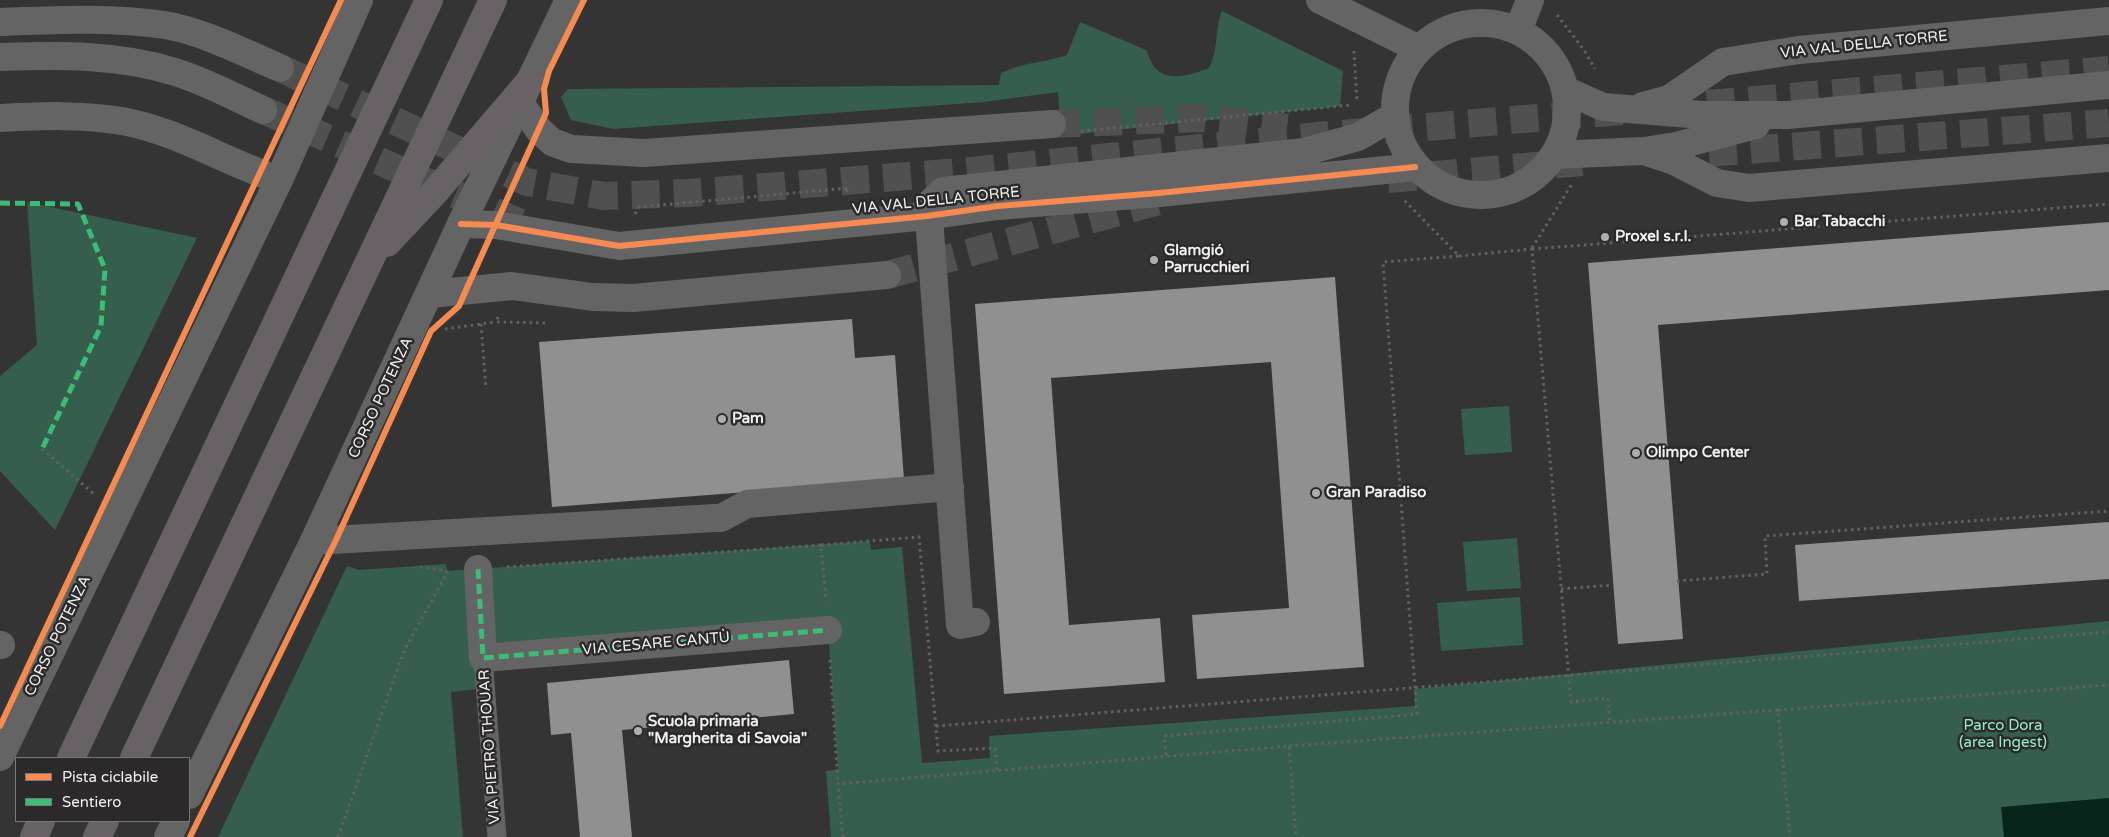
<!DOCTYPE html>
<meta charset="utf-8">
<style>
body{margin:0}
#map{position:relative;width:2109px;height:837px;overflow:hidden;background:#353435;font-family:"Varela Round",sans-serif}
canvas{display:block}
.legend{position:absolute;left:15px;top:757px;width:175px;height:65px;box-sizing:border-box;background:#2c292b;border:1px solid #7b787a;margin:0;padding:6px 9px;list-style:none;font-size:15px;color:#f1eff1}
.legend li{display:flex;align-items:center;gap:10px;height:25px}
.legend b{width:25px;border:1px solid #7b787a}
</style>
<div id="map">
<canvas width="2109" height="837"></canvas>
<ul class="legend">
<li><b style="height:6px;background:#f68b52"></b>Pista ciclabile</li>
<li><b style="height:6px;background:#3abd76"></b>Sentiero</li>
</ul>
</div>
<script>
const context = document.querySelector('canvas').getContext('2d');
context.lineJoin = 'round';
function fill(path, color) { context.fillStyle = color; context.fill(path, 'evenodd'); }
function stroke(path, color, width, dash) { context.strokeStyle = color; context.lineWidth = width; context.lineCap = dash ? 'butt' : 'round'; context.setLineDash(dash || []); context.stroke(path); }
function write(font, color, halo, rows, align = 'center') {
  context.font = font + ' "Varela Round",sans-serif'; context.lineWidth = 5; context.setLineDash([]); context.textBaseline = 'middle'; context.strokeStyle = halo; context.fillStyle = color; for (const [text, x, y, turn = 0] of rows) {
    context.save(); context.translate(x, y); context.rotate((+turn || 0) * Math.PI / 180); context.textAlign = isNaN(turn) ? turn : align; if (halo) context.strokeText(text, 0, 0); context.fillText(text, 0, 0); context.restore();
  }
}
const green = new Path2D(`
 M1222 11 1343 71 1340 106 1061 136 1058 92 984 102 613 129 571 120 561 97 568 89 999 85 1001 73C1023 62 1044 63 1067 55L1080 22 1146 50C1149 55 1151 64 1155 68 1169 83 1193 74 1209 68 1219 49 1214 31 1222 11Z
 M27 202 197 238 55 530 0 471V376L37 345Z
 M1509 406 1512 452 1465 455 1461 409Z
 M1517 538 1521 588 1467 591 1463 542Z
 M870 541 871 550 902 547 922 763 990 758 989 736 1415 706 1414 689 2109 621V837H831L826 771 838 769 828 631 484 658 486 688 451 692 463 837H218L347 566 359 570 446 564 447 571Z
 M1520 597 1523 645 1441 651 1437 603Z`);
const water = new Path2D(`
 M2109 798V837H2004L2001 807Z`);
const building = new Path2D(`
 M2109 222V290L1658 325 1683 639 1618 644 1588 263Z
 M1335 277 1364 667 1197 679 1192 615 1289 608 1271 362 1051 378 1069 625 1160 618 1165 682 1004 694 975 304Z
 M852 319 855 358 895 355 904 480 552 507 539 342Z
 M2109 522V579L1799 601 1795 545Z
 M789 660 794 714 622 730 632 837H580L571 733 551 735 547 683Z`);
const secondaryTunnel = new Path2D(`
 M280 68 527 182 604 196 689 193 960 172 1339 134 1624 111
 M1707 104 2109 70
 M263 110 525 225
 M1052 124 1200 118 1287 128
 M1667 156 2109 123
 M1388 179 1582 162
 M887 275 1159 201`);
const path = new Path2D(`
 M1557 15 1584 50 1595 69
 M1354 51 1357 102
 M1081 131 1351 105
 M635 214 639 207 849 188 844 194
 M1532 248 1572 184
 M1532 249 2109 204
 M1459 256 1532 249 1571 702 1608 698 1610 722
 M498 317 496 322 545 323
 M481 324 486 389
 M445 329 496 322
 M42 449 95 495
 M821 545 919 537 938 751 995 748 997 770
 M420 567 447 571
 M507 567 821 545 826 601
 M1677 581 1767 574 1765 536 2109 511
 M1561 589 1614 585
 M830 660 838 784
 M1778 710 2109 685
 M936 726 2109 632
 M1289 746 1778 710 1790 837
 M1166 755 1164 736 1417 714 1383 262 1459 256 1402 198
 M338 837 404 651 448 571
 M843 837 838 784 1289 746 1296 837`);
const service = new Path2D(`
 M483 658 497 837`);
const pedestrian = new Path2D(`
 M478 569 483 658 828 630`);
const minor = new Path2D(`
 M1320 0 1419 49
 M1395 109a86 86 0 1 1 172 0a86 86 0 1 1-172 0Z
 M1518 31 1530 0
 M1565 90 1603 107 1702 115H1788L2109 85
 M1643 106 1669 99 1723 62 1799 50 2109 21
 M1644 151 1674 161 1717 183 1749 188 2109 158
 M1554 155 1644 151 1676 146 1756 125
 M461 224 496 225 619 246 927 216 998 206 1159 193 1415 167
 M314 541 715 518H721L747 504 950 487
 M976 622 960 625 928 205 943 191 1304 152 1358 137 1394 116
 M0 645H1`);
const secondary = new Path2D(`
 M0 22C54 20 111 17 165 25 202 31 245 53 280 68
 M0 57C58 55 118 54 175 72 205 81 234 97 263 110
 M520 103 539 130 552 142 571 149 644 153 1052 124
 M0 118C41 116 81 114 122 121 177 131 226 162 279 180
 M430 294 512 286 593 297 633 298 887 275
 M0 757 279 180 359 0
 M189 795 314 541 461 224 569 0
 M168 837 176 821`);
const primary = new Path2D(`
 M387 243 434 193 530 81
 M71 758 429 0
 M134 758 493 0
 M34 837 41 821
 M97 837 105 821`);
const quiet = new Path2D(`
 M0 203 78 204 105 269 101 326 42 449
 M478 569 483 658 828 630`);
const cycleway = new Path2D(`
 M461 224 496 225 619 246 927 216 998 206 1159 193 1415 167
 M0 726 341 0
 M190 837 336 540 431 331 459 306 466 290 546 113 544 89 549 71 584 0`);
const markers = [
 [1784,222,5,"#afaeaf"],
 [1605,237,5,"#afaeaf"],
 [1154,260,5,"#afaeaf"],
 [722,419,5,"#afaeaf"],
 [1636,453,5,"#afaeaf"],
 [1316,493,5,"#afaeaf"],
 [638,731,5,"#afaeaf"]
];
const streetNames = [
 ["VIA VAL DELLA TORRE",1864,45,-6],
 ["VIA VAL DELLA TORRE",936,201,-6],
 ["CORSO POTENZA",381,398,-65],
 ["CORSO POTENZA",58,636,-64],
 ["VIA CESARE CANTÙ",656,644,-5],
 ["VIA PIETRO THOUAR",490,747,-94]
];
const poiNames = [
 ["Bar Tabacchi",1794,222],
 ["Proxel s.r.l.",1615,237],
 ["Glamgió",1164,251],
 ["Parrucchieri",1164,268],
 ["Pam",732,419],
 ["Olimpo Center",1646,453],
 ["Gran Paradiso",1326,493],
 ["Scuola primaria",648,722],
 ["\"Margherita di Savoia\"",648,739]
];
const parkNames = [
 ["Parco Dora",2003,726],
 ["(area Ingest)",2003,743]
];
fill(green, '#365e4d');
fill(water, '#07251b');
fill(building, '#919091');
stroke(secondaryTunnel, '#515051', 28, [28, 14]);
stroke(path, '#636263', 3, [2.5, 4]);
stroke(service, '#656465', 19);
stroke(pedestrian, '#656465', 28);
stroke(minor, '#656465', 28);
stroke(secondary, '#656465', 28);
stroke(primary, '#686266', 28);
stroke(quiet, '#3abd76', 5, [10, 5]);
stroke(cycleway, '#f68b52', 6);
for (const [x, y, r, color] of markers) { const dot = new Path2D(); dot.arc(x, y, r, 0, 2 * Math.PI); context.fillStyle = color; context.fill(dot); stroke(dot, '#2c292b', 2); }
write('15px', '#f1eff1', '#2c292b', streetNames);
write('bold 15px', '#f1eff1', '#2c292b', poiNames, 'left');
write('15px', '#90f0c7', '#2c292b', parkNames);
</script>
